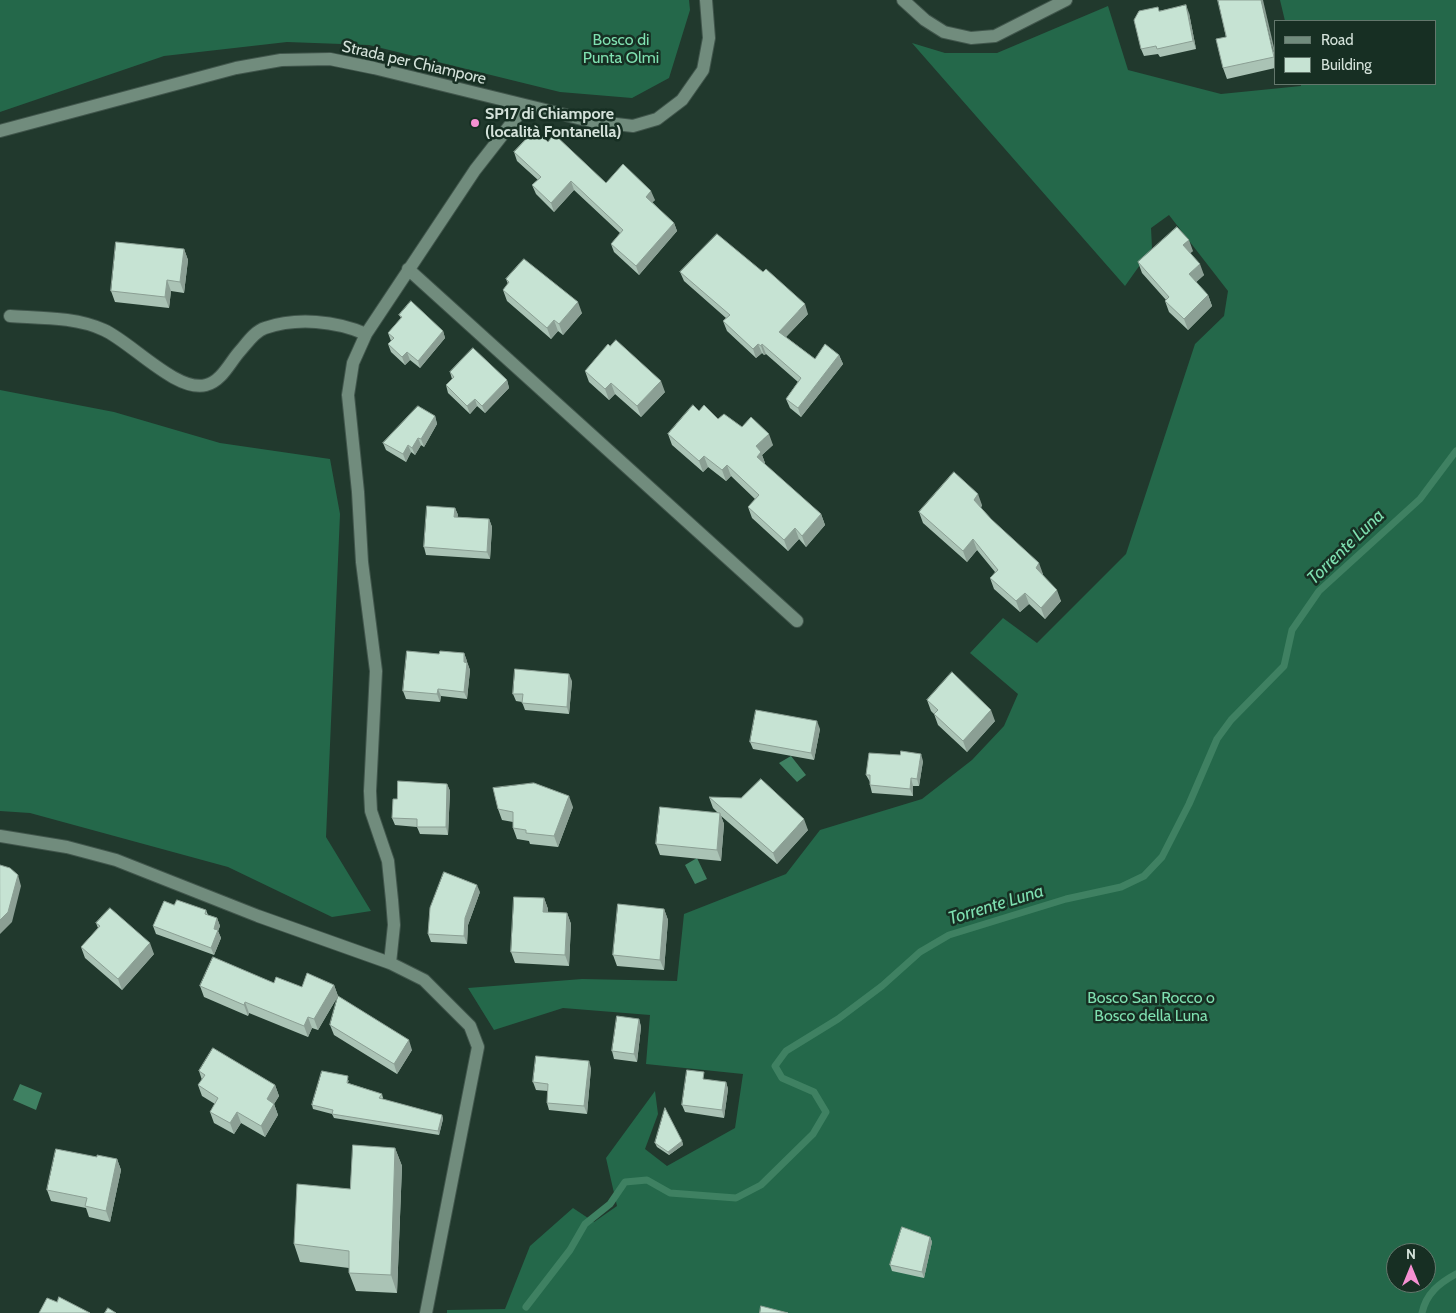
<!DOCTYPE html>
<meta charset="utf-8">
<style>
body{margin:0}
#map{position:relative;width:1456px;height:1313px;overflow:hidden;background:#21392d;font-family:Cabin,sans-serif}
canvas{display:block}
.legend{position:absolute;left:1274px;top:20px;width:162px;height:65px;box-sizing:border-box;background:#172f23;border:1px solid #63776c;margin:0;padding:6px 9px;list-style:none;font-size:15px;color:#d4e2da}
.legend li{display:flex;align-items:center;gap:10px;height:25px}
.legend b{width:25px;border:1px solid #63776c}
.north{position:absolute;left:1386px;top:1243px;width:50px;height:50px;box-sizing:border-box;background:#172f23;border:1px solid #63776c;border-radius:50%;rotate:0deg;font-size:14px;font-weight:700;line-height:20px;text-align:center;color:#d4e2da}
.north::after{content:'';display:block;margin:auto;width:18px;height:22px;background:#f591d2;clip-path:polygon(50% 0,100% 100%,50% 72%,0 100%)}
</style>
<div id="map">
<canvas width="1456" height="1313"></canvas>
<ul class="legend">
<li><b style="height:6px;background:#718c7d"></b>Road</li>
<li><b style="height:14px;background:#c6e3d3"></b>Building</li>
</ul>
<div class="north">N</div>
</div>
<script>
const context = document.querySelector('canvas').getContext('2d');
context.lineJoin = 'round';
function fill(path, color) { context.fillStyle = color; context.fill(path, 'evenodd'); }
function stroke(path, color, width, dash) { context.strokeStyle = color; context.lineWidth = width; context.lineCap = dash ? 'butt' : 'round'; context.setLineDash(dash || []); context.stroke(path); }
function write(font, color, halo, rows, align = 'center') {
  context.font = font + ' Cabin,sans-serif'; context.lineWidth = 5; context.setLineDash([]); context.textBaseline = 'middle'; context.strokeStyle = halo; context.fillStyle = color; for (const [text, x, y, turn = 0] of rows) {
    context.save(); context.translate(x, y); context.rotate((+turn || 0) * Math.PI / 180); context.textAlign = isNaN(turn) ? turn : align; if (halo) context.strokeText(text, 0, 0); context.fillText(text, 0, 0); context.restore();
  }
}
const forest = new Path2D(`
 M0 0H689L690 10 669 78 632 98 560 92 369 45 287 42 164 56 0 112Z
 M1280 0H1456V1313H447V1310L505 1309 530 1246 573 1208 594 1222 617 1206 606 1158 655 1091 658 1114 645 1149 667 1166 735 1128 743 1074 646 1064 650 1015 563 1008 494 1030 468 988 582 979 677 981 684 914 786 874 820 830 922 799 972 760 1004 726 1018 694 970 653 1003 618 1037 643 1126 554 1195 344 1224 316 1228 291 1169 215 1151 228 1152 248 1125 286 912 43 945 53H997L1108 6 1128 70 1221 94 1301 86V84H1435V21H1285ZM1396 1253H1426V1283H1396Z
 M0 390 114 412 220 443 330 459 340 514 326 837 371 911 332 917 228 867 30 813 0 811Z`);
const water = new Path2D(`
 M791 756 806 775 797 782 779 763Z
 M697 858 707 879 695 884 685 865Z
 M20 1084 42 1093 36 1110 13 1100Z`);
const stream = new Path2D(`
 M526 1307 570 1250 585 1224 610 1204 625 1182 647 1180 670 1193 736 1198 761 1185 813 1134 826 1112 814 1092 782 1078 775 1066 786 1051 838 1019 882 986 920 952 949 935 1066 899 1121 887 1144 876 1162 857 1189 804 1217 739 1231 720 1284 666 1292 630 1319 591 1420 499 1456 451
 M1422 1313C1426 1294 1439 1283 1456 1274`);
const minor = new Path2D(`
 M408 269 797 621
 M10 316C41 318 76 317 104 330 131 342 177 393 206 385 222 381 230 362 240 351 247 343 255 331 265 328 297 317 336 321 366 334
 M0 836 67 847 116 860 258 916 390 963
 M426 1313 478 1047 470 1026 424 980 390 963 394 925 392 900 388 861 371 811 370 791 376 671 362 562 358 492 348 395 353 363 366 334 475 170 525 106`);
const tertiary = new Path2D(`
 M903 0 925 20 944 32 971 38 995 36 1066 0
 M0 131 236 68 281 60 330 59 374 68 590 121 633 126 657 119 682 100 703 70 709 38 706 0`);
const wall = new Path2D(`
 M1159 11 1189 13 1196 49 1160 57 1158 54 1144 56 1141 49Z
 M1226 37 1275 52V68L1227 79 1223 68Z
 M548 142 606 183 655 200 652 202 674 223 677 231 639 275 614 252 611 244 620 233 574 190 554 212 536 194 532 185 538 180 517 161 514 152Z
 M184 249 188 260 184 293 171 291 169 308 115 302 111 291Z
 M1193 251 1190 253 1204 275 1196 282 1208 295 1212 306 1188 330 1169 312 1165 301 1166 300 1142 273 1138 262Z
 M680 272 808 314 786 337 815 359 839 355 843 364 801 417 790 408 786 399 798 382 766 354 764 355 762 353 756 358 727 331 723 321 726 318 684 281Z
 M506 279 582 313 563 335 558 331 551 339 507 301 503 290 508 284Z
 M399 315 443 331 445 338 420 368 410 360 405 365 391 352 388 344 391 341 388 333 401 318Z
 M585 371 665 392 641 417 615 394 609 400 589 382Z
 M450 372 507 380 509 388 485 413 477 406 470 414 448 393 446 385 452 379Z
 M699 411 718 419 742 427 773 445 762 455 765 463 764 464 821 514 825 525 806 547 799 539 788 551 752 518 748 507 755 499 731 476 726 481 708 467 703 472 672 445 668 434Z
 M435 416 437 424 424 447 421 445 415 455 411 452 406 462 386 450 383 443Z
 M982 505 981 508 1043 574V575L1061 601 1045 619 1029 604 1020 612 994 589 990 578 995 572 977 550 967 562 923 523 919 512Z
 M455 508 458 515 457 517 489 519 492 527 490 559 426 555 424 547Z
 M464 653 470 670 467 699 441 696 440 702 406 699 403 691 439 654Z
 M572 681 569 714 525 710 522 702 516 701 513 694Z
 M927 700 995 721 967 752 938 725 934 714 931 711Z
 M820 729 814 760 753 749 750 742Z
 M923 761 919 786H913V796L872 793 870 785V782L866 775Z
 M447 784 450 791 448 835 420 834 417 827 395 825 392 818 397 799Z
 M709 797 808 830 777 864 721 816 724 824 721 861 660 855 656 844 718 813 713 808Z
 M573 807 558 847 530 844 529 841 517 839 513 828V822L502 820 498 809Z
 M480 892 468 925 467 944 431 942 428 934Z
 M544 898 548 909V912L567 913 571 924 569 966 515 963 511 952Z
 M174 905 206 910 208 915 217 918 220 926 218 931 221 938 214 955 156 934 153 926Z
 M664 909 668 920 664 970 617 966 613 955Z
 M96 923 154 954 122 990 85 958 81 947 98 928Z
 M274 983 302 987 334 985 338 996 318 1030 312 1028 308 1037 249 1013 248 1016 204 997 200 986Z
 M639 1019 641 1027 637 1062 614 1059 612 1051Z
 M330 1025 412 1050 397 1074 334 1035Z
 M591 1068 587 1114 549 1110 547 1103 548 1091 536 1090 533 1082Z
 M199 1071 275 1085 279 1096 274 1104 278 1115 265 1137 241 1123 234 1134 214 1123 210 1112 215 1104 202 1096 198 1085 202 1080Z
 M349 1080 348 1083 382 1094 383 1098 382 1099 442 1115 443 1119 439 1135 334 1118 332 1114 313 1109 312 1105Z
 M726 1082 728 1089 724 1118 685 1112 682 1105Z
 M682 1141 683 1145 669 1155 657 1147 655 1143Z
 M395 1148 402 1166 397 1293 356 1291 349 1273V1268L300 1262 294 1244 350 1189Z
 M97 1157 117 1159 121 1170 110 1222 89 1217 86 1208 51 1201 47 1190Z
 M930 1237 932 1242 924 1278 892 1271 890 1265Z`);
const shadedWall = new Path2D(`
 M1261 0H1263L1275 52V58Z
 M1186 5 1189 13 1196 49 1193 41Z
 M571 181 574 190 554 212 551 203Z
 M651 191 655 200 649 206 646 197Z
 M674 223 677 231 639 275 636 266Z
 M1189 240 1193 251 1187 256 1183 245Z
 M184 249 188 260 184 293 180 282Z
 M1200 264 1204 275 1193 285 1189 274Z
 M167 280 171 291 169 308 165 297Z
 M1208 295 1212 306 1188 330 1184 319Z
 M578 302 582 313 563 335 559 324Z
 M805 304 808 314 782 341 779 332Z
 M554 320 558 331 551 339 547 328Z
 M443 331 445 338 420 368 418 361Z
 M758 344 762 353 756 358 753 349Z
 M762 344 766 354 764 355 761 346Z
 M407 352 410 360 405 365 402 357Z
 M839 355 843 364 801 417 798 408Z
 M507 380 509 388 485 413 482 406Z
 M661 381 665 392 641 417 637 406Z
 M611 383 615 394 609 400 605 389Z
 M475 399 477 406 470 414 467 406Z
 M435 416 437 424 424 447 421 439Z
 M769 434 773 445 762 455 765 463 761 468 757 457 756 446Z
 M418 438 421 445 415 455 412 448Z
 M408 445 411 452 406 462 403 454Z
 M704 456 708 467 703 472 699 461Z
 M727 465 731 476 726 481 722 470Z
 M978 494 982 505 978 511 974 500Z
 M455 508 458 515 457 524 454 517Z
 M821 514 825 525 806 547 802 536Z
 M489 519 492 527 490 559 487 552Z
 M795 528 799 539 788 551 784 540Z
 M973 539 977 550 967 562 963 551Z
 M1039 563 1043 574 1040 579 1036 568Z
 M1057 590 1061 601 1045 619 1041 608Z
 M1025 593 1029 604 1020 612 1016 601Z
 M464 653 467 661 466 670 464 662Z
 M467 663 470 670 467 699 464 692Z
 M569 674 572 681 569 714 567 707Z
 M438 689 441 696 440 702 437 694Z
 M991 710 995 721 967 752 963 741Z
 M817 721 820 729 814 760 811 753Z
 M921 754 923 761 919 786 917 779Z
 M911 778 913 786V796L910 789Z
 M447 784 450 791 448 835 446 827Z
 M569 796 573 807 558 847 554 836Z
 M720 813 724 824 721 861 717 850Z
 M804 819 808 830 777 864 773 853Z
 M18 875 21 886 12 922 0 934V920Z
 M477 885 480 892 468 925 467 944 464 936 465 918Z
 M544 898 548 909 547 923 543 912Z
 M664 909 668 920 664 970 660 960Z
 M567 913 571 924 569 966 565 955Z
 M217 918 220 926 218 931 221 938 214 955 211 948 214 929Z
 M150 943 154 954 122 990 118 979Z
 M334 985 338 996 318 1030 314 1019Z
 M245 1002 249 1013 248 1016 244 1005Z
 M308 1017 312 1028 308 1037 304 1026Z
 M639 1019 641 1027 637 1062 634 1054Z
 M409 1040 412 1050 397 1074 394 1064Z
 M589 1061 591 1068 587 1114 584 1106Z
 M726 1082 728 1089 724 1118 722 1110Z
 M275 1085 279 1096 274 1104 278 1115 265 1137 261 1126 267 1099Z
 M237 1112 241 1123 234 1134 230 1123Z
 M442 1115 443 1119 439 1135 438 1131Z
 M682 1141 683 1145 669 1155 668 1152Z
 M395 1148 402 1166 397 1293 391 1275Z
 M117 1159 121 1170 110 1222 106 1211Z
 M930 1237 932 1242 924 1278 922 1272Z`);
const building = new Path2D(`
 M1218 0H1261L1274 57 1223 68 1216 39 1226 37Z
 M1186 5 1193 41 1157 49 1156 46 1141 49 1134 20 1139 11 1158 7 1159 11Z
 M535 130 548 142 554 134 606 183 623 164 651 191 646 197 674 223 636 266 611 244 623 230 571 181 551 203 532 185 541 177 514 152Z
 M1177 227 1189 240 1183 245 1200 264 1189 274 1208 295 1184 319 1165 301 1169 297 1138 262Z
 M717 234 763 272 766 269 805 304 779 332 815 359 825 344 839 355 798 408 786 399 801 378 762 344 761 346 758 344 753 349 723 321 730 315 680 272Z
 M116 242 184 249 180 282 167 280 165 297 111 291Z
 M524 259 578 302 559 324 554 320 547 328 503 290 509 282 506 279Z
 M411 301 443 331 418 361 407 352 402 357 388 344 394 338 388 333 402 317 399 315Z
 M616 340 661 381 637 406 611 383 605 389 585 371 608 344 610 346Z
 M473 348 507 380 482 406 475 399 467 406 446 385 454 377 450 372Z
 M693 405 699 411 704 405 718 419 724 414 742 427 751 417 769 434 756 446 761 452 757 457 821 514 802 536 795 528 784 540 748 507 759 495 727 465 722 470 704 456 699 461 668 434Z
 M418 406 435 416 421 439 418 438 412 448 408 445 403 454 383 443Z
 M954 472 978 494 974 500 991 519 1039 563 1036 568 1057 590 1041 608 1025 593 1016 601 990 578 998 570 973 539 963 551 919 512Z
 M427 506 455 508 454 517 489 519 487 552 424 547Z
 M407 651 439 654 440 651 464 653V662L467 663 464 692 438 689 437 694 403 691Z
 M515 669 569 674 567 707 522 703 523 694H513Z
 M952 672 991 710 963 741 934 714 938 710 927 700Z
 M756 710 817 721 811 753 750 742Z
 M901 751 921 754 917 779 911 778 910 789 870 785V775H866L869 753 900 755Z
 M761 779 804 819 773 853 709 797 741 798Z
 M398 781 447 784 446 827H417V819L392 818 393 799H397Z
 M534 783 569 796 554 836 526 833V830L513 828V812L498 809 493 788Z
 M660 807 720 813 717 850 656 844Z
 M0 865 10 868 18 875 8 912 0 920Z
 M444 872 477 885 465 918 464 936 428 934 430 908Z
 M514 897 544 898 543 912 567 913 565 955 511 952Z
 M177 900 206 910 205 914 217 918 214 929 218 930 211 948 153 926 164 901 174 905Z
 M618 904 664 909 660 960 613 955Z
 M110 908 150 943 118 979 81 947 100 926 96 923Z
 M213 957 274 983 276 977 302 987 307 973 334 985 314 1019 308 1017 304 1026 245 1002 244 1005 200 986Z
 M338 996 409 1040 394 1064 330 1025Z
 M617 1016 639 1019 634 1054 612 1051Z
 M213 1048 275 1085 267 1099 274 1104 261 1126 237 1112 230 1123 210 1112 218 1098 198 1085 205 1075 199 1071Z
 M536 1056 589 1061 584 1106 547 1103 548 1084 533 1082Z
 M687 1070 704 1072 703 1079 726 1082 722 1110 682 1105Z
 M322 1071 348 1076 347 1083 382 1094 379 1098 442 1115 438 1131 332 1114 333 1110 312 1105Z
 M665 1108 682 1141 668 1152 655 1143Z
 M353 1145 395 1148 391 1275 349 1273V1251L294 1244 297 1184 350 1189Z
 M56 1149 97 1157V1155L117 1159 106 1211 85 1206 87 1198 47 1190Z
 M902 1227 930 1237 922 1272 890 1265Z
 M59 1297 90 1313H39L47 1298 57 1302Z
 M761 1306 788 1313H760Z
 M108 1308 116 1313H105Z`);
const markers = [
 [475,123,5,"#f591d2"]
];
const parkNames = [
 ["Bosco di",621,40],
 ["Punta Olmi",621,58],
 ["Bosco San Rocco o",1151,998],
 ["Bosco della Luna",1151,1016]
];
const streetNames = [
 ["Strada per Chiampore",414,63,13]
];
const poiNames = [
 ["SP17 di Chiampore",485,114],
 ["(località Fontanella)",485,132]
];
const waterNames = [
 ["Torrente Luna",1346,547,-44],
 ["Torrente Luna",996,905,-17]
];
fill(forest, '#24684a');
fill(water, '#3f8162');
stroke(stream, '#3f8162', 7);
stroke(minor, '#41564c', 14);
stroke(tertiary, '#41564c', 14);
stroke(minor, '#718c7d', 12);
stroke(tertiary, '#718c7d', 12);
fill(wall, '#aac3b5');
fill(shadedWall, '#8b9f94');
fill(building, '#c6e3d3');
stroke(building, '#8b9f94', 1);
for (const [x, y, r, color] of markers) { const dot = new Path2D(); dot.arc(x, y, r, 0, 2 * Math.PI); context.fillStyle = color; context.fill(dot); stroke(dot, '#172f23', 2); }
write('16px', '#7fe0b0', '#172f23', parkNames);
write('16px', '#d4e2da', '#172f23', streetNames);
write('bold 16px', '#d4e2da', '#172f23', poiNames, 'left');
write('italic 18px', '#7ddeaf', '#172f23', waterNames);
</script>
